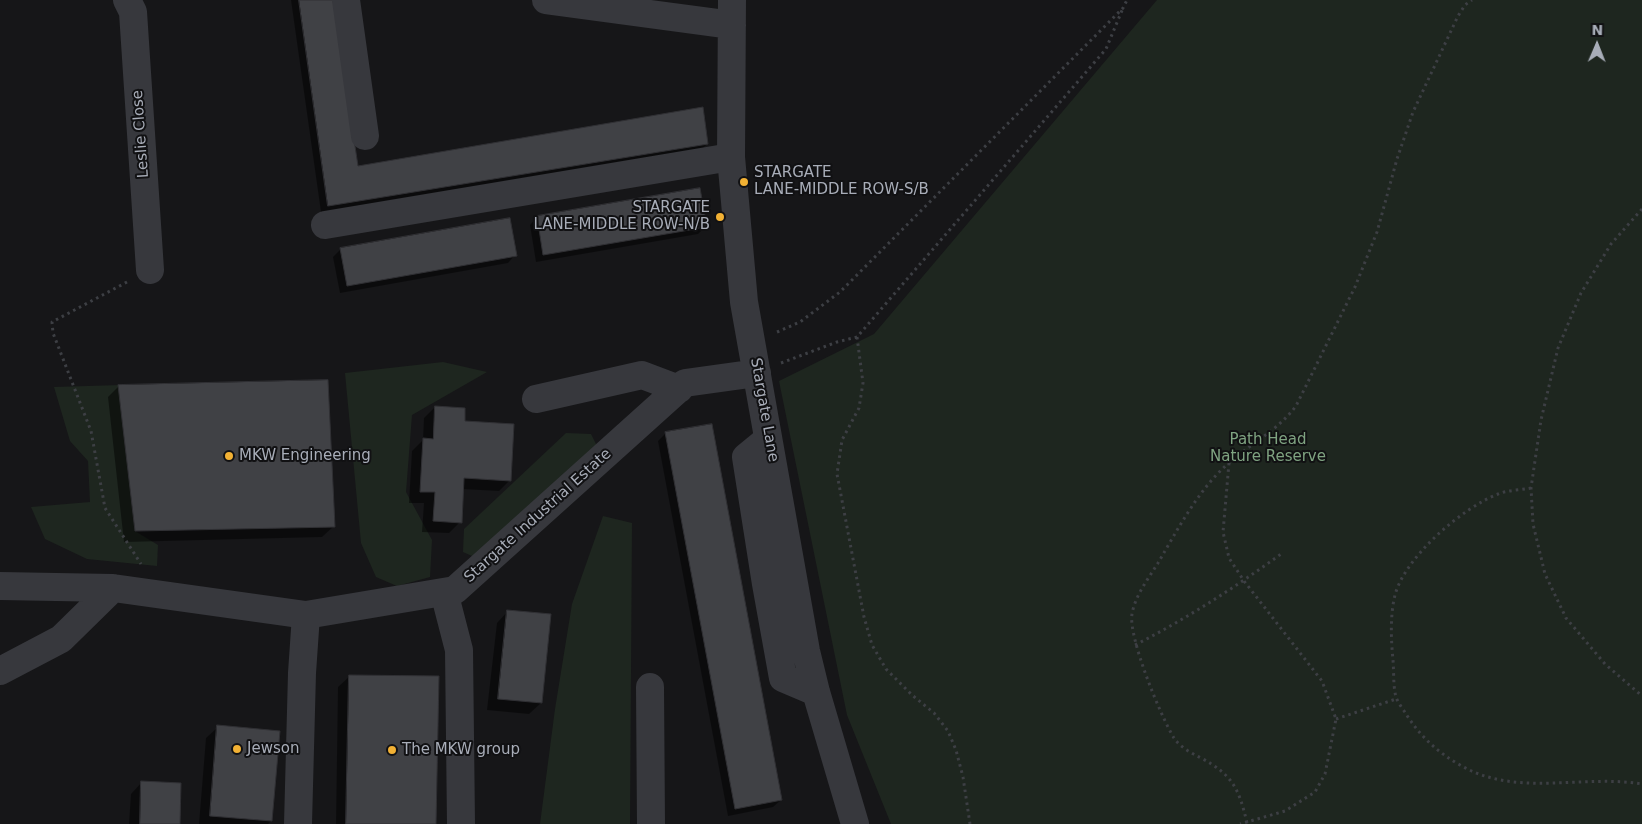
<!DOCTYPE html>
<style>
body{margin:0}
#map{position:relative;width:1642px;height:824px;overflow:hidden;background:#161618;font-family:"DejaVu Sans",sans-serif}
canvas{display:block}
.north{position:absolute;left:1572px;top:20px;width:50px;height:50px;-webkit-text-stroke:4px #111113;paint-order:stroke;rotate:1deg;font-size:14px;font-weight:700;line-height:20px;text-align:center;color:#a8adb8}
.north::after{content:'';display:block;margin:auto;width:18px;height:22px;background:#a8adb8;clip-path:polygon(50% 0,100% 100%,50% 72%,0 100%)}
</style>
<div id="map">
<canvas width="1642" height="824"></canvas>
<div class="north">N</div>
</div>
<script>
const context = document.querySelector('canvas').getContext('2d');
context.lineJoin = 'round';
function fill(path, color) { context.fillStyle = color; context.fill(path, 'evenodd'); }
function stroke(path, color, width, dash) { context.strokeStyle = color; context.lineWidth = width; context.lineCap = dash ? 'butt' : 'round'; context.setLineDash(dash || []); context.stroke(path); }
function write(font, color, halo, rows, align = 'center') {
  context.font = font + ' "DejaVu Sans",sans-serif'; context.lineWidth = 4; context.setLineDash([]); context.textBaseline = 'middle'; context.strokeStyle = halo; context.fillStyle = color; for (const [text, x, y, turn = 0] of rows) {
    context.save(); context.translate(x, y); context.rotate((+turn || 0) * Math.PI / 180); context.textAlign = isNaN(turn) ? turn : align; if (halo) context.strokeText(text, 0, 0); context.fillText(text, 0, 0); context.restore();
  }
}
const green = new Path2D(`
 M1157 0H1642V824H891L847 715 779 381 874 334Z
 M443 362 487 372 412 415 406 492 432 540 430 577 397 586 376 577 361 543 345 373Z
 M121 385 135 531 158 545 157 566 87 559 45 539 31 507 90 502 88 461 70 441 54 387Z
 M566 433 591 434 600 452 481 560 463 552 464 529Z
 M603 516 632 523 630 824H540L555 709 572 604Z`);
const shadow = new Path2D(`
 M291 0H332L357 167 707 144 700 151 321 212Z
 M537 217 705 227 698 234 536 262 530 225Z
 M341 249 515 255 508 263 340 293 333 257Z
 M119 386 334 526 322 537 124 542 108 397Z
 M435 407 463 422 510 480 499 491 462 489 460 522 449 533 422 532 424 503H409L412 451 423 440 424 418Z
 M711 425 781 800 773 807 728 816 658 441 665 434Z
 M508 611 550 615 541 703 529 714 487 710 497 623Z
 M350 676 434 824H336L338 687Z
 M218 727 271 821 268 824H199L206 738Z
 M142 782 178 824H129L131 794Z`);
const building = new Path2D(`
 M299 0H333L358 166 703 107 708 144 328 206Z
 M700 188 707 227 543 255 537 216Z
 M510 218 517 256 347 286 340 248Z
 M328 380 335 527 135 531 118 385Z
 M435 406 465 408V421L514 424 511 481 464 478 462 523 433 521 435 492H420L423 438 433 439Z
 M712 424 782 800 735 809 665 432Z
 M507 610 551 614 542 703 498 699Z
 M349 675 439 676 436 824H346Z
 M217 725 280 731 272 821 210 816Z
 M141 781 181 783 180 824H140Z`);
const path = new Path2D(`
 M1642 209 1611 244 1581 293 1558 348 1541 420 1531 488 1533 524 1545 574 1566 618 1605 664 1642 696
 M127 282 52 322 53 333 91 431 105 508 141 564
 M777 332 800 322 840 292 1123 8 1127 0
 M857 337 863 383 859 408 842 440 837 474 864 617 872 645 886 669 912 695 934 713 948 731 956 750 963 777 970 824
 M781 363 837 342 857 337 1106 49 1123 8
 M1229 463 1223 532 1229 558 1244 581 1322 681 1336 719 1325 774 1315 792 1285 811 1240 824
 M1531 488C1521 490 1508 490 1498 494 1462 508 1405 557 1395 595 1390 615 1391 640 1393 660 1394 672 1393 686 1396 697 1398 703 1403 709 1406 714 1420 736 1437 752 1460 765 1516 798 1582 774 1642 784
 M1135 645C1186 619 1234 588 1281 554
 M1336 719 1396 699
 M1247 823C1239 789 1233 775 1201 758 1191 753 1180 747 1174 738 1161 717 1128 637 1132 614 1135 596 1148 579 1158 563 1178 529 1199 488 1230 462 1252 443 1278 430 1296 406L1355 287 1377 232 1397 159 1413 112 1458 16 1465 5 1472 0`);
const minor = new Path2D(`
 M127 0 133 12 150 270
 M346 0 365 136
 M546 0 732 25
 M732 0 731 157 744 302 806 651 816 692 855 824
 M325 225 731 157
 M536 399 642 375 679 389
 M768 439 746 457 766 584 783 678 816 692
 M0 586 113 588 306 615 455 590 685 383 757 373
 M444 592 459 650 461 824
 M0 671 61 639 113 588
 M650 687 651 824
 M298 824 302 673 306 615`);
const markers = [
 [744,182,5,"#f2b134"],
 [720,217,5,"#f2b134"],
 [229,456,5,"#f2b134"],
 [237,749,5,"#f2b134"],
 [392,750,5,"#f2b134"]
];
const streetNames = [
 ["Leslie Close",141,134,-94],
 ["Stargate Lane",764,410,80],
 ["Stargate Industrial Estate",538,516,-42]
];
const poiNames = [
 ["STARGATE",754,173],
 ["LANE-MIDDLE ROW-S/B",754,190],
 ["STARGATE",710,208,"right"],
 ["LANE-MIDDLE ROW-N/B",710,225,"right"],
 ["MKW Engineering",239,456],
 ["Jewson",247,749],
 ["The MKW group",402,750]
];
const parkNames = [
 ["Path Head",1268,440],
 ["Nature Reserve",1268,457]
];
fill(green, '#1e261f');
fill(shadow, '#0007');
fill(building, '#404145');
stroke(building, '#303034', 1);
stroke(path, '#3d3f44', 3, [2.5, 4]);
stroke(minor, '#37383d', 28);
for (const [x, y, r, color] of markers) { const dot = new Path2D(); dot.arc(x, y, r, 0, 2 * Math.PI); context.fillStyle = color; context.fill(dot); stroke(dot, '#111113', 2); }
write('15px', '#a8adb8', '#111113', streetNames);
write('15px', '#a8adb8', '#111113', poiNames, 'left');
write('15px', '#7fa381', '#111113', parkNames);
</script>
